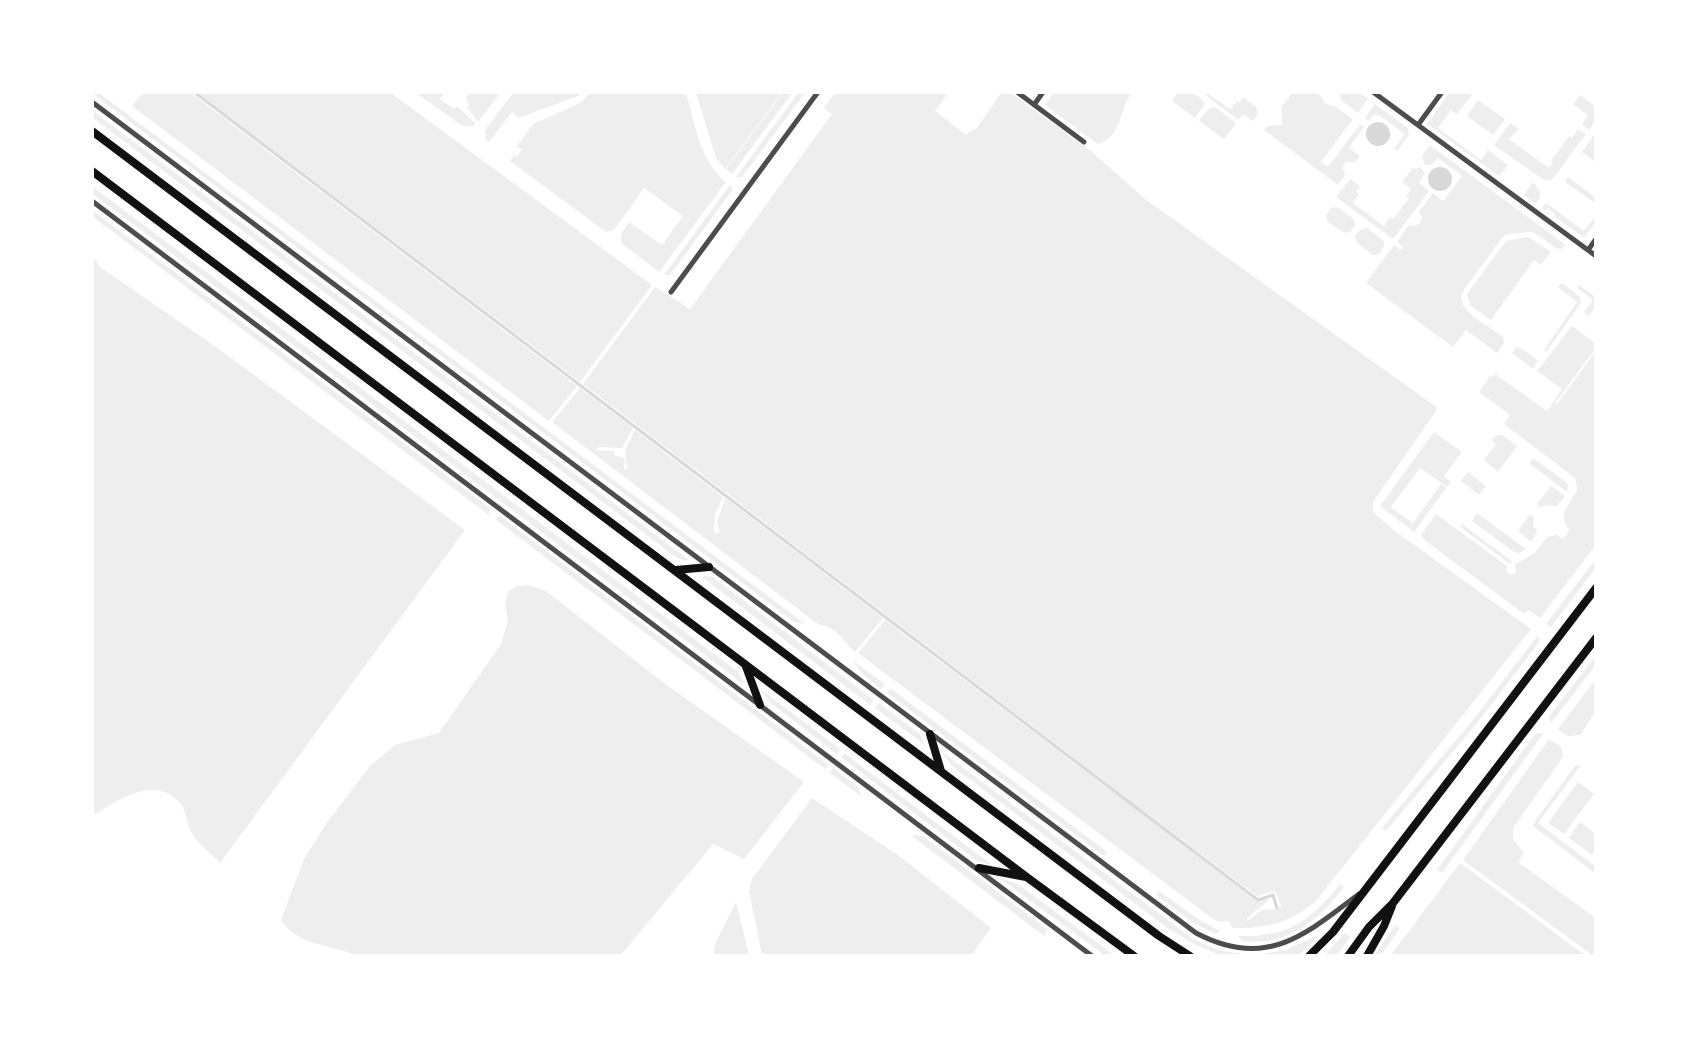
<!DOCTYPE html>
<style>
body{margin:0}
#map{position:relative;width:1688px;height:1048px;overflow:hidden;background:#fff;font-family:Cabin,sans-serif}
canvas{display:block}
.frame{position:absolute;inset:0;border:94px solid #fff;pointer-events:none}
</style>
<div id="map">
<canvas width="1688" height="1048"></canvas>
<div class="frame"></div>
</div>
<script>
const context = document.querySelector('canvas').getContext('2d');
context.lineJoin = 'round';
function fill(path, color) { context.fillStyle = color; context.fill(path, 'evenodd'); }
function stroke(path, color, width, dash) { context.strokeStyle = color; context.lineWidth = width; context.lineCap = dash ? 'butt' : 'round'; context.setLineDash(dash || []); context.stroke(path); }
const green = new Path2D(`
 M470 92 500 93 478 122 467 107 469 105 466 98Z
 M579 92 580 95 519 118 512 112 489 142 486 140 485 130 513 93Z
 M799 92 805 93 742 177H736Z
 M835 92 948 93 935 111 966 135 971 130 976 129 1001 93H1011L1091 151 1145 199 1438 408 1373 502V512L1395 531 1531 629 1316 901C1288 924 1268 928 1233 928L1228 921 1220 922 1213 919 858 653 885 620 1114 793 1116 790 1136 805 583 384 655 287 690 309 832 114 824 108ZM1140 808 1257 896 1275 891 1281 906 1277 909 1262 910 1247 921V918L1268 901 1266 899 1256 901 1138 810Z
 M1054 92H1132V93C1118 110 1123 136 1098 144L1045 105Z
 M92 93H99L805 624 794 622Z
 M143 93H191L577 386 549 421 132 106Z
 M198 93H391L652 285 580 382Z
 M416 93H445L440 99 454 109 457 106 476 124 469 127 461 125Z
 M590 93H686C695 123 700 162 726 182L659 272 621 243V234L629 222 662 245 683 216 644 188 614 230 606 232 510 161 513 157 512 154 516 157 522 150 517 146 533 124 580 103Z
 M696 93V92L782 93 725 169 716 158Z
 M783 93H792L732 174 726 169Z
 M1178 93C1192 92 1198 93 1205 104L1195 118 1172 101Z
 M1203 93H1207L1230 109 1237 101 1239 103 1243 97 1256 107 1258 114 1253 121 1243 114 1238 120Z
 M1292 93C1309 92 1318 88 1326 104L1336 107 1353 119 1321 162 1328 167 1360 124 1364 127 1349 148 1360 156 1355 162H1347L1342 167 1345 175 1338 185 1264 130 1267 126 1282 125V106Z
 M1339 93H1360L1368 99 1358 113 1341 100Z
 M1449 93H1473L1457 114 1451 110 1438 128 1481 160 1488 150 1508 165 1499 176 1427 124Z
 M1580 95 1595 106V121L1589 130 1582 124 1588 115 1573 104Z
 M1478 100 1505 119 1493 135 1467 116Z
 M1375 104 1408 128 1409 135 1397 151 1394 149 1405 134 1379 115H1373L1369 121 1365 118Z
 M1215 107 1236 123 1224 139 1199 121 1209 108Z
 M92 111H93L688 559 686 561 677 558 93 118Z
 M1510 123 1519 129 1509 139 1549 168 1553 163 1551 161 1569 136 1572 138 1578 129 1586 134 1555 176 1550 180H1544L1494 145Z
 M1595 133V162L1582 152Z
 M1430 145 1566 245 1561 249 1556 248 1533 232 1507 234 1502 238 1463 291C1453 311 1491 326 1503 337L1504 343 1497 353 1466 330 1453 347 1366 283 1394 245 1401 250 1403 247 1397 242 1409 225 1415 226 1420 223 1422 217 1419 212 1433 193 1443 201 1462 176 1438 158 1431 165H1425L1422 156Z
 M1420 167 1425 173 1419 183 1429 191 1393 239 1336 197 1350 179 1360 186 1356 192 1359 194 1353 203 1384 226 1390 217 1393 219 1409 198 1406 196 1411 189 1402 182 1413 168 1415 169Z
 M1568 177 1595 197V203L1565 182Z
 M1533 182 1540 191V197L1536 204 1524 195Z
 M730 185 733 188 731 192 670 275H664Z
 M92 186 737 671 744 681 742 683 93 194Z
 M1546 203 1584 231 1595 217V223L1584 238 1554 216 1555 214 1547 208 1545 210 1542 208Z
 M1337 207 1354 219 1355 226 1350 232 1344 233 1327 221 1326 215 1331 208Z
 M92 210 490 508 489 515 93 217Z
 M1367 228 1384 241V247L1379 254 1373 255 1356 242 1355 236 1360 230Z
 M1528 237 1551 252 1541 265 1534 260 1491 320 1470 305 1467 294 1506 241Z
 M93 256 100 267 216 347 465 530 220 863C212 854 200 846 193 835 186 826 187 811 180 803 156 775 119 799 96 814L93 811Z
 M1562 283 1579 296 1581 303 1546 352 1544 350 1577 302 1558 287Z
 M1579 285 1595 297V307L1589 316 1584 312 1593 300 1577 288Z
 M1572 326 1595 343V349L1555 403 1557 404 1595 352V546L1540 618 1528 610 1524 614 1423 539 1421 535 1436 514 1507 566 1506 571 1511 575 1516 573 1515 565 1535 553 1547 537 1557 535 1563 539 1570 530C1555 514 1571 505 1577 489L1575 478 1504 424 1510 415 1479 392 1491 375 1493 377 1495 374 1547 411 1562 389 1537 371Z
 M1516 347 1521 348 1537 360V363L1533 369 1512 353Z
 M580 388 633 428 622 448 599 447 596 450 615 451 614 455 625 459 624 469H627L625 450 635 430 723 497 715 515 714 534 720 532 717 522 725 498 883 618 855 652C844 643 836 625 819 625L552 422Z
 M1434 432 1462 452 1444 476 1451 482 1447 487 1420 468 1391 507 1413 523 1441 484 1446 488 1414 532 1380 506Z
 M1496 435H1502L1517 446 1498 472 1484 460 1496 444 1492 440Z
 M1533 458 1566 482 1568 486 1567 492 1529 463Z
 M1468 472 1486 486 1479 495 1461 481Z
 M1551 486 1565 496 1557 506 1548 505 1541 507 1537 504Z
 M1477 513 1526 549 1519 553 1514 552 1472 521Z
 M1530 514 1534 518 1533 525 1537 531 1531 542 1518 531Z
 M500 516 829 765 825 769 495 519Z
 M1462 524 1512 561 1510 564 1460 527Z
 M1595 560V569L1551 627 1546 624Z
 M704 576 713 577 874 700 870 705 702 577Z
 M529 585 546 591 664 683 804 782 744 859 713 844 621 955H358L307 941 291 932 281 920 304 859 326 824 370 766 395 745 439 733 501 644 508 620 505 604 508 592 516 586Z
 M1538 635 1540 641 1477 723 1386 831 1382 828 1473 720Z
 M1595 657V666L1551 723 1549 719 1550 715Z
 M854 662 885 684 881 689 861 673Z
 M1595 680V713L1580 735 1568 736 1558 729Z
 M890 688 1107 852 1104 856 887 693Z
 M762 690 840 749 837 754 769 702Z
 M879 703 920 734 925 745 875 708Z
 M1539 733 1543 734 1442 873 1437 870 1534 735Z
 M1549 739 1561 747 1563 757 1513 828V839L1524 853 1518 862 1593 916 1595 920V955H1592L1463 860Z
 M941 751 1193 939 1218 950 1248 955H1220L1196 945 1170 930 952 766Z
 M844 753 991 864V865L977 861 841 757Z
 M1581 765 1538 823 1595 866V873L1533 826 1535 821 1575 766Z
 M833 768 857 786 862 797 830 773Z
 M1578 782 1594 794 1564 834 1548 823Z
 M812 798 898 855 991 928 975 950 974 955H762L749 891 752 879Z
 M1580 822 1595 834V850L1592 855 1569 838Z
 M914 835 923 836 1048 930 1044 936 912 836Z
 M1460 863 1585 955H1391Z
 M998 877 1018 884 1114 955H1104Z
 M1340 884 1344 887C1319 920 1287 947 1242 941L1238 936C1286 938 1311 921 1340 884Z
 M1159 891 1198 919 1220 931 1216 934 1195 924 1156 895Z
 M736 902 749 955H714L715 944Z
 M1396 925 1400 928 1381 955H1374Z
 M1345 933 1350 937 1337 955H1325Z
 M1318 935 1319 936 1299 955H1254L1286 950Z`);
const water = new Path2D(`
 M1366 134a12 12 0 1 1 24 0a12 12 0 1 1-24 0Z
 M1428 179a12 12 0 1 1 24 0a12 12 0 1 1-24 0Z`);
const stream = new Path2D(`
 M194 92 1258 900 1273 895 1277 908`);
const minor = new Path2D(`
 M1017 92 1084 142
 M1373 92 1596 256
 M92 102 1196 933C1266 970 1305 935 1359 894
 M1034 105 1043 92
 M1418 125 1442 92
 M92 201 1092 956
 M1588 250 1596 239
 M671 292 818 92`);
const secondary = new Path2D(`
 M92 131 1159 936 1190 956
 M92 171 1028 878 1134 956
 M676 570 709 567
 M745 664 760 705
 M930 734 941 771
 M979 868 1026 877
 M1309 956 1333 932 1596 588
 M1348 956 1369 927 1393 903 1596 638
 M1367 956 1384 926 1392 906`);
fill(green, '#eee');
fill(water, '#d9d9d9');
stroke(stream, '#d9d9d9', 3);
stroke(minor, '#4c4c4c', 5);
stroke(secondary, '#111', 8);
</script>
